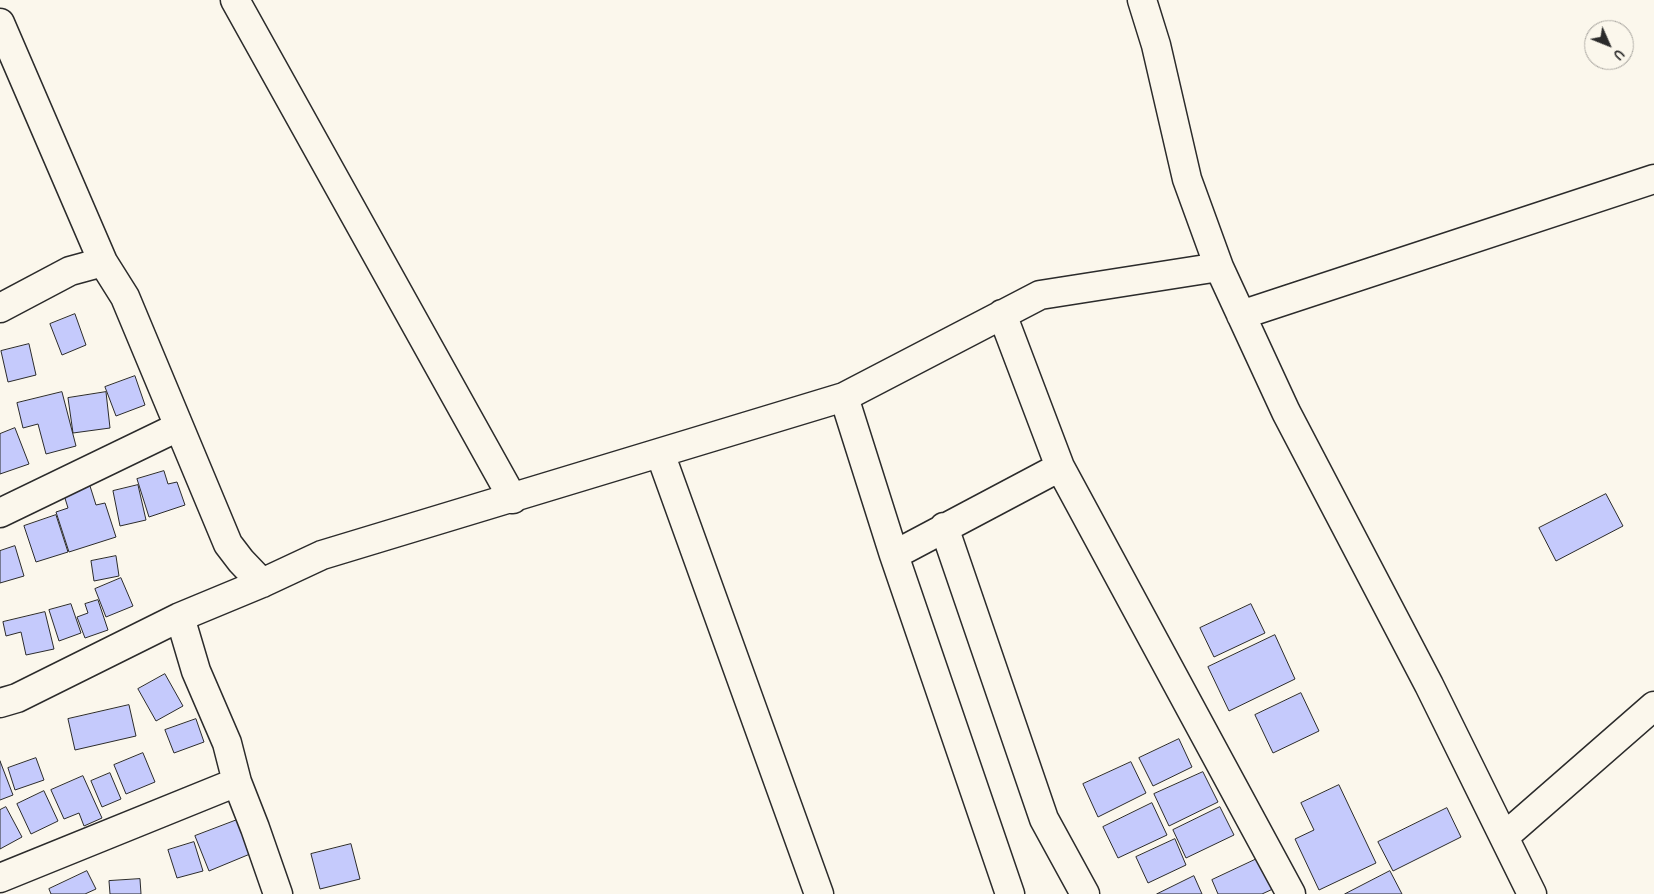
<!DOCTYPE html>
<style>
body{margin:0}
#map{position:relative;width:1654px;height:894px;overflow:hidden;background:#fbf7ec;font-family:"Patrick Hand",sans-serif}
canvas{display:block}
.north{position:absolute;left:1584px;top:20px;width:50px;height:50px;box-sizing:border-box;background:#fbf7ec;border:1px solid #a8a59f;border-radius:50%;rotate:134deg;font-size:14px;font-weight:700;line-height:20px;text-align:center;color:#2b2b2b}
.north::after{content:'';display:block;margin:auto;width:18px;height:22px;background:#2b2b2b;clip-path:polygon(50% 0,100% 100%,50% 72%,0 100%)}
</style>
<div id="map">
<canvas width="1654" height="894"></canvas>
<div class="north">U</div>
</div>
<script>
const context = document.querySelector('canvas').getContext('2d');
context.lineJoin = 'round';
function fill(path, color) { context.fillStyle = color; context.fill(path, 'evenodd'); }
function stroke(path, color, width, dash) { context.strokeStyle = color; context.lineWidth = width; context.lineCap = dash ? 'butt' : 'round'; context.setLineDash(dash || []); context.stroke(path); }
const building = new Path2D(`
 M75 314 86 345 62 355 50 324Z
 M29 344 36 375 8 382 1 351Z
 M135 376 145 405 116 416 105 387Z
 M62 392 76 446 46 454 38 424 23 428 17 403Z
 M106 392 110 428 73 433 68 398Z
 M15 428 29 464 0 474V434Z
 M164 471 168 484 177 482 185 505 149 517 137 479Z
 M138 485 146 520 120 526 113 491Z
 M90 486 96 505 105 503 116 537 69 552 56 512 68 508 64 495Z
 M1606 494 1623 526 1556 561 1539 528Z
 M56 515 68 552 36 562 24 526Z
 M15 546 24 576 0 583V551Z
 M116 556 119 576 94 581 91 561Z
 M121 578 133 606 106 617 95 589Z
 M98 600 108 630 85 638 77 617 88 613 85 604Z
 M71 604 81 633 59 641 49 610Z
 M1251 604 1265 633 1214 657 1200 628Z
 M45 612 54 649 26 655 21 632 6 636 3 622Z
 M1275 635 1295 679 1229 711 1208 667Z
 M165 674 183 706 156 721 138 689Z
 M1301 693 1319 731 1273 753 1255 715Z
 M129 705 136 736 75 750 68 719Z
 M196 719 204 742 174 753 165 730Z
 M1179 739 1192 767 1153 786 1139 758Z
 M143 753 155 782 126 794 114 765Z
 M36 758 44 780 15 790 8 768Z
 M0 761 13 795 0 800Z
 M1131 762 1146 793 1098 817 1083 784Z
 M1203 772 1218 802 1169 826 1154 794Z
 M110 773 121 799 102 807 91 781Z
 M83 776 102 818 84 826 79 813 64 819 51 790Z
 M1339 785 1376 863 1319 890 1295 839 1314 830 1301 803Z
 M44 791 58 821 31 834 17 804Z
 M1152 803 1167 835 1118 858 1103 827Z
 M6 807 22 837 0 849V810Z
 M1220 807 1234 835 1186 858 1173 830Z
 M1447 808 1461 837 1393 871 1378 842Z
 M237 820 250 854 209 871 195 836Z
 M1175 839 1186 865 1148 883 1136 857Z
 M194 842 203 871 177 878 168 850Z
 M351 844 360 879 320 889 311 854Z
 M1261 857 1275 888 1262 894H1218L1212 880Z
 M87 871 96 889 85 894H51L49 889Z
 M1390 871 1402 894H1345Z
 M1194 876 1202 894H1157Z
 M140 879 141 894H110L109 881Z`);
const minor = new Path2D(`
 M235 0 513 499
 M1142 0 1156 45 1187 179 1219 267 1286 412 1429 685 1532 894
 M0 23 103 262 125 297 228 544 241 561 262 583
 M0 308 70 271 103 262
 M1002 314 1060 467 1291 894
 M1241 315 1654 179
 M844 397 894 555 1010 894
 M660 453 819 894
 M0 513 178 427
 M944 527 1044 819 1085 894
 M894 555 1060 467
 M180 617 196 671 227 743 237 782 255 828 278 894
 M0 703 17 698 180 617 262 583 322 555 844 397 1040 295 1219 267
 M1504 837 1654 706
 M0 878 237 782`);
fill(building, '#c5cafc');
stroke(building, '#2b2b2b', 1);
stroke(minor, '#2b2b2b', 31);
stroke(minor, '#fbf7ec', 28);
</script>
